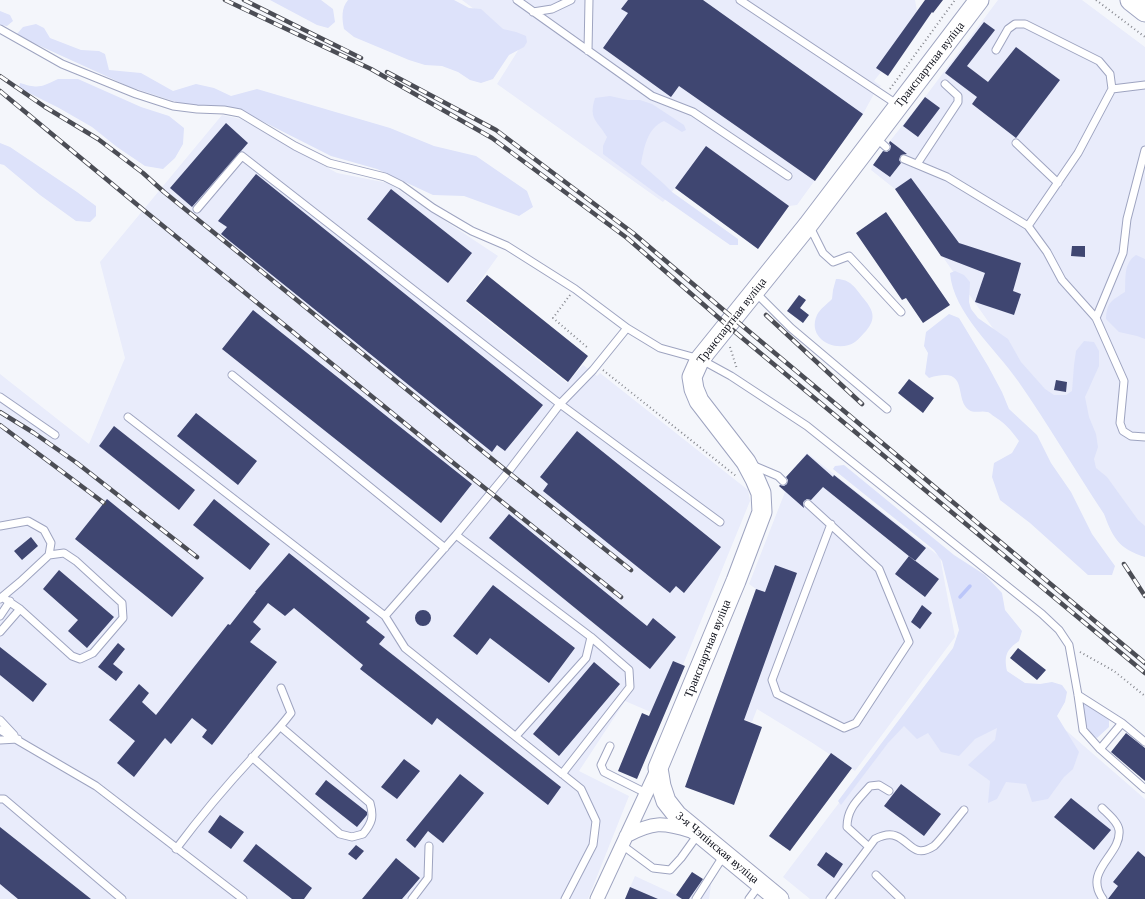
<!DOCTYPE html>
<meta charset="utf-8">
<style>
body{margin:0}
canvas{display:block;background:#f4f6fb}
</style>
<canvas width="1145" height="899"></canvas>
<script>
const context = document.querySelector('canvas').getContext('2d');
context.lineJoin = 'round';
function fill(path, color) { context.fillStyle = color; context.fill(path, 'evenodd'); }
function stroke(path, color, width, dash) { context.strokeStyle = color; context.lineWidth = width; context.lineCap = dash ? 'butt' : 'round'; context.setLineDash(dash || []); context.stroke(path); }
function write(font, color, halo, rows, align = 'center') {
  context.font = font + ' Georgia,serif'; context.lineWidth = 4; context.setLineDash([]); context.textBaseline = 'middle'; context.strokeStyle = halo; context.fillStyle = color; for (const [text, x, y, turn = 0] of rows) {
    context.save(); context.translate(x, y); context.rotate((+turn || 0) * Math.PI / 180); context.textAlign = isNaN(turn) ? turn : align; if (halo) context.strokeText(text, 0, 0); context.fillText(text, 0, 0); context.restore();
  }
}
const built = new Path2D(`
 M462 0H915L917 11 877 68 881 72 874 81 881 86 876 90 863 114 797 205 789 206 758 249 675 188 663 202 497 84 519 49 517 41Z
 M998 0H1082L1145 47V534L1125 516 895 189 871 170 873 165 890 141 925 97Z
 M222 115 241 119 337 173 388 183 498 256 465 302 567 383 583 365 597 376 600 373 748 490 750 501 683 665 660 716 625 701 579 771 629 796 588 899H0V374L89 444 125 358 100 262Z
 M807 453 940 557 955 637 855 771 811 742 757 709 752 722 713 709 756 589 749 584 785 492 779 486Z
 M962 640 1145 799V899H810L783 877Z
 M692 872 711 885 709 899H625L635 876 676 895Z`);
const green = new Path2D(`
 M270 0H321L333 9 335 22 328 28 317 25Z
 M348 0H454L469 8 481 9 503 29 516 32 526 36 527 42 524 47 509 55 493 79 481 83 470 80 458 72 442 66 425 65 409 60 354 37 344 29C342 19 341 8 348 0Z
 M0 11 10 15 13 21 7 26 0 25Z
 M36 24 44 28 50 38 81 50 99 51 105 54 109 70 141 73 173 91 196 84 214 88 231 96 257 89 390 128 434 146 476 156 527 191 533 207 519 216 464 196 433 195 377 169 331 156 252 116 198 109 130 87 16 35 23 27Z
 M58 79H78L141 107 169 116 184 128 183 144 175 158 163 169 145 166 117 147 92 127 59 108 19 88 20 83C39 89 41 87 58 79Z
 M610 96 628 100H640L652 104 684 125 686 130 682 132 664 121C647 128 644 148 641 164L664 184 672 192 738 239V245H730L657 194 603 154V146L607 137C598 121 588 120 595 98Z
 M0 143 10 147 77 192 96 206V216L90 222 76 221 40 195 4 165 0 164Z
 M1136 255 1145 259V339L1137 336 1119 332 1106 319C1107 302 1111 301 1125 292 1126 278 1123 264 1136 255Z
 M955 271 964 275 970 282 969 302 971 309 978 318 1008 339 1021 362 1045 389 1054 395H1066L1072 391 1074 365 1076 351 1084 341 1094 342 1099 351V366L1085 397 1089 417 1096 434 1098 447 1094 459 1096 468 1107 477 1138 520 1145 526V557C1119 549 1113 538 1104 514 1075 470 1048 424 1018 381 996 349 953 313 950 273Z
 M836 279C851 279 855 288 864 299 874 311 876 319 866 331 863 334 859 339 855 342 837 354 806 339 817 315 820 309 827 304 832 299L833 290Z
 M949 314 959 318 988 366 1002 392 1009 409 1037 435 1051 463 1071 492 1092 534 1115 566 1112 575H1088L1030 523 1000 500 992 477 994 463 1012 453 1019 441C1010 429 1005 423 992 415 991 414 989 412 987 412 981 410 975 414 969 410 953 399 971 365 929 378L925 374 928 353 924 346 926 332Z
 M844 465 954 555 985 575 1002 593 1005 610 1022 631 1019 641C1006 650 1004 656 1007 671L1025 683 1040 684 1052 682 1062 685 1067 692 1065 702 1057 716 1079 752 1073 769 1064 777 1048 799 1032 802 1026 784 1006 782 997 799 988 803 990 781 968 765 995 740 997 728 975 739 959 756 941 752 928 733 917 739 904 726 888 743 841 805 838 801 953 648 959 630 942 561 934 550 833 469 835 466Z
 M1083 702 1109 720V727L1097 738C1084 732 1085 715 1083 702Z`);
const stream = new Path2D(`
 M960 597 970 586`);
const building = new Path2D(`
 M628 0H703L863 114 815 181 679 86 671 97 603 48 628 13 621 9Z
 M925 0H943L933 13 932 12 888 76 876 68Z
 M984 22 995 30 967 66 988 82 1016 47 1060 80 1016 138 972 104 977 97 945 73Z
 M925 97 940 108 918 137 903 126Z
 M226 123 248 143 192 207 170 188Z
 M890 141 907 154 901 155 900 157 899 160 901 163 890 177 873 165 883 151 887 152 890 150 891 146 889 143Z
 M706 146 789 206 758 249 675 188Z
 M256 174 543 405 505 451 497 445 492 452 221 234 227 227 218 221Z
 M911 178 959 243 1021 263 1013 291 1021 294 1014 315 975 302 985 273 941 256 895 189Z
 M391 189 472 253 448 283 367 219Z
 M886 212 950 305 923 323 906 298 902 300 856 233Z
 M1072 246H1085V257L1071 256Z
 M487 275 588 356 568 382 466 301Z
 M799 295 806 300 800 308 809 315 803 323 787 311Z
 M253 310 472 484 441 523 222 349Z
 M909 379 934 398 923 413 898 393Z
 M1056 380 1067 382 1066 392 1054 390Z
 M196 413 257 461 238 485 177 436Z
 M114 426 195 490 179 510 99 446Z
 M577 431 721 547 684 593 676 586 670 593 543 491 548 484 540 477Z
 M807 454 833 477 834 475 926 548 915 561 823 487 811 500 807 499 804 501 803 503 804 508 779 486 780 485 784 486 787 484 788 480 786 477Z
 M107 499 204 578 172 617 75 539Z
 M214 499 270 544 250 570 193 525Z
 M509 514 647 626 653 618 676 637 650 669 489 538Z
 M31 537 38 546 22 560 14 551Z
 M289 553 370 618 366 622 385 637 379 644 561 787 548 805 437 718 432 725 360 669 363 665 294 608 285 616 268 603 253 622 261 629 250 642 277 662 212 745 202 737 207 730 192 718 171 744 165 738 134 777 117 763 135 741 109 720 139 684 149 693 142 702 156 715 228 624 230 625 256 592H255Z
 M909 556 939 579 925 597 895 574Z
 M775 565 797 573 744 720 762 727 734 805 685 787 756 589 765 592Z
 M59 570 114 617 87 648 68 631 78 620 43 589Z
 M493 585 575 648 549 683 490 638 477 655 453 636Z
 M922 605 932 613 920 629 911 622Z
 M415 618a8 8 0 1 1 16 0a8 8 0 1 1-16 0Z
 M118 643 125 649 113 664 123 672 116 681 98 667Z
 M0 647 47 684 33 702 0 675Z
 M1018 648 1046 670 1037 680 1010 658Z
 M673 661 685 666 637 779 618 771 642 713 649 716Z
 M594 662 620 684 559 756 533 734Z
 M1126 733 1145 748V781L1111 752Z
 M831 753 852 768 790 851 769 836Z
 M404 759 420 771 397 799 381 787Z
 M460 774 484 793 443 843 428 831 415 848 406 840Z
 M326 780 367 812V815L357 827 315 794Z
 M901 784 941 814 924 836 884 806Z
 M1071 798 1111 830 1094 850 1054 817Z
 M220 815 244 832 231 849 208 832Z
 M0 827 91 899H18L0 884Z
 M256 844 312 888 304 899H292L243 861Z
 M356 845 364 851 356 860 348 854Z
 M1138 851 1145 857V899H1108L1118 886 1113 882Z
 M826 852 843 864 834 878 817 865Z
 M396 858 420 878 402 899H362Z
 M692 872 703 879 689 899H682L676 895Z
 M630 887 658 899H625Z`);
const path = new Path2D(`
 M1096 0 1145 37
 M890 89 955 0
 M570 295 553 318 588 348
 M730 347 737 369
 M603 370 736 476
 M1080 652 1114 671 1145 696`);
const lane = new Path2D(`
 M517 0 652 96 693 112 788 176
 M740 0 898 105
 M533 12 552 9 571 0
 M0 29 62 64 136 94 173 106 197 109 224 110 240 113 295 146 329 163 385 177 401 185 433 208 472 231 507 246 575 289 627 328 660 348 700 359 731 376 807 426 1042 614 1059 630 1069 645 1078 695 1083 730 1100 749 1145 789
 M996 50 1008 29 1015 24H1025L1099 61 1110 74 1112 89 1078 153 1028 226
 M588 51 589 0
 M1112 89 1145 85
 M875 137 886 147
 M1016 143 1058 183
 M904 159 947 177 1028 226 1047 252 1062 280 1096 318 1124 381 1120 423 1123 431 1131 436 1145 437
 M917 164 958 102V96L945 84
 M197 209 242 156 560 404 720 522
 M809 225 823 253 833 262 849 256 901 312
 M755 292 791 328 887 409
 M1096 318 1123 253 1127 219 1145 150
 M232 375 445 548
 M0 397 55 435
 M128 417 385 616 405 648 581 789 596 821 593 845 565 899
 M752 465 778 476 783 481
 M808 504 879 569 909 642 856 723 844 728 777 694 772 680 831 524
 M0 526 28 521 44 530 51 543 49 555
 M0 599 2 597 20 582 49 555 64 553 76 561 122 603 123 618 93 653 80 659 72 656 20 609 2 597
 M0 616 10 601
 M385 616 456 535
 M0 632 20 609
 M1078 695 1122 723 1145 742
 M0 720 14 735
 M0 730 96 786 243 899
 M516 736 586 658 591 637 456 535 508 472 560 404 593 370 627 328
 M0 740 18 739
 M610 746 601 765 604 772 646 793
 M1100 749 1122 723
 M252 757 340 834 352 837 363 834C372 823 374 817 370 803L281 727
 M562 774 630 687 629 670 591 637
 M0 799H4L122 899
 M1102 808C1108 814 1118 822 1119 830 1122 855 1082 870 1103 899
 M622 845 653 868 670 870 681 858 699 833
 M869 847 847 827C847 808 858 800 870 786L879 785 889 791
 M176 849C200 817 226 786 253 757 266 742 279 729 291 713L281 688
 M876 875 901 899
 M412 899 428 878 429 846
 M696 899 724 855
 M749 899 760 884
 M830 899 875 839C881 836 889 833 896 836 911 842 914 859 934 846 941 840 957 818 964 810`);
const street = new Path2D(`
 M626 836C653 822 662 822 691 831
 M597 899 658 768`);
const secondary = new Path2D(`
 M779 899 677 815 666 801 661 786 658 768 736 581 762 512 761 493 755 479 746 462 699 401 694 389 692 377 700 359 808 225 979 0`);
const primary = new Path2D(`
 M1131 0 1145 11`);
const rail = new Path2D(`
 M225 0 371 69 492 138 627 238 735 332 1145 673
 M244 0 361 58
 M387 72 496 130 633 233 733 318 1145 663
 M0 76 45 107 98 139 143 173 164 192 508 472 631 570
 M0 91 146 212 451 461 621 597
 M766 315 862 404
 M0 412 34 433 77 463 197 557
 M0 425 104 503
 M1124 564 1145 596`);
const streetNames = [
 ["Транспартная вуліца",930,65,-52],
 ["Транспартная вуліца",732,321,-52],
 ["Транспартная вуліца",708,649,-68],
 ["3-я Чэпінская вуліца",717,848,40]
];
fill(built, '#e9ecfb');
fill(green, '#dde2fa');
stroke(stream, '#bbc6f9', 3.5);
fill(building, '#3f4671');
stroke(lane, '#9ea4c0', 9);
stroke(street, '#9ea4c0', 15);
stroke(secondary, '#9ea4c0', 21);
stroke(primary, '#9ea4c0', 23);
stroke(path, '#85878e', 2, [1, 3]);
stroke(lane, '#fff', 7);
stroke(street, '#fff', 13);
stroke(secondary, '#fff', 19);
stroke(primary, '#fff', 21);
stroke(rail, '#4b4d55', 4.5);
stroke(rail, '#fff', 3, [9]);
write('12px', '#0e101a', '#fff', streetNames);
</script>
